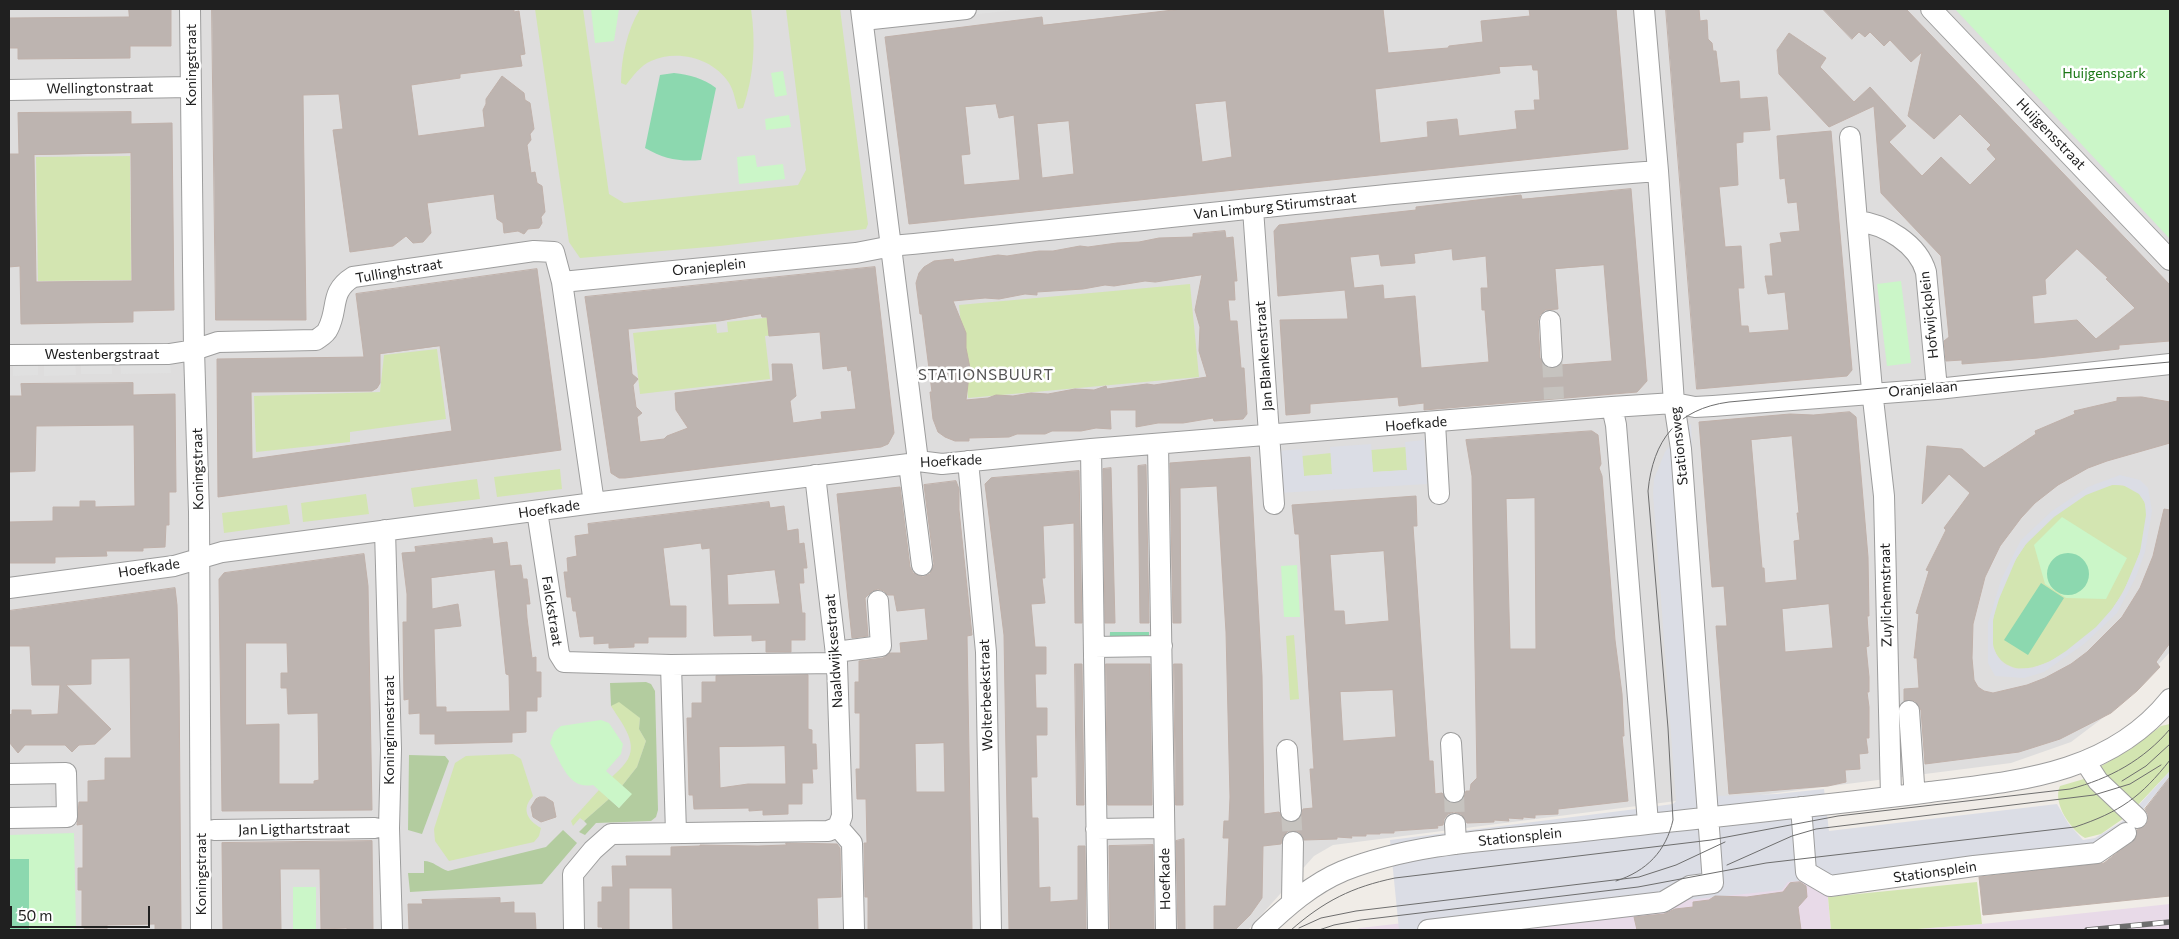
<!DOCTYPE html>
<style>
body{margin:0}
#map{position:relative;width:2179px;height:939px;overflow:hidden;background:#f0ece7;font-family:Commissioner,sans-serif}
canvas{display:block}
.frame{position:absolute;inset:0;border:10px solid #202020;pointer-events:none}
.scale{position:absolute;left:10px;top:906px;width:140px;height:22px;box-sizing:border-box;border:2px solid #202020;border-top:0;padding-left:6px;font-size:15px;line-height:18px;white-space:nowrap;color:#202020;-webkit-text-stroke:4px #fff;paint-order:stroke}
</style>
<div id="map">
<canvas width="2179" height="939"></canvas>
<div class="frame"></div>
<div class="scale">50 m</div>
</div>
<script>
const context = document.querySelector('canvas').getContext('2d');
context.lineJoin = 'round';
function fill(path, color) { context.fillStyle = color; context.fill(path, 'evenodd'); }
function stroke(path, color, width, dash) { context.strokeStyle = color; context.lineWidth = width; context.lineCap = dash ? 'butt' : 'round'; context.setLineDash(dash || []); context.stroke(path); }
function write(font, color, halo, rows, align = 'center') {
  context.font = font + ' Commissioner,sans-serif'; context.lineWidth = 5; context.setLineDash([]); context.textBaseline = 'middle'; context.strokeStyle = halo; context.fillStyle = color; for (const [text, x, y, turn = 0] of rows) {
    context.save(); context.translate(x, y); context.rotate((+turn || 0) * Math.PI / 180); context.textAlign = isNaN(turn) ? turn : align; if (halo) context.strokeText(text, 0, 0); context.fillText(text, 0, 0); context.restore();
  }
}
const residential = new Path2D(`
 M9 9H2170V652L2124 702 2071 742 2011 763 1737 798 1676 801 1333 845 1314 856 1248 930H9Z`);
const industrial = new Path2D(`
 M1826 875 1831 930H1355L1360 928Z
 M2170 904V930H1904L1982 924Z`);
const grass = new Path2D(`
 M535 9H583L609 194 624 203 798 185 806 170 786 9H840L868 224 866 229 720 246 580 258 569 242Z
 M640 9H751C756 42 754 76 743 108L738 109C735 100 734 91 729 83 713 58 677 49 651 61 640 66 633 76 626 85L621 83C621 59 627 30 640 9Z
 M130 156 131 280 38 281 36 157Z
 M1190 284 1199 377 968 398 959 305Z
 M801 314 803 332 765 336 770 379 640 394 633 333 716 324 717 333 728 332 727 322Z
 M437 349 446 419 350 432V442L256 452 254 396 380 392 384 355Z
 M1406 447 1407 470 1373 472 1371 450Z
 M1331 453 1332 474 1304 476 1302 456Z
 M560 469 562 489 497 497 494 477Z
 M477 479 480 499 414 507 411 488Z
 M2112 485C2122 485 2133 486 2140 494 2160 519 2129 586 2113 608 2097 630 2069 654 2043 664 2032 668 2020 671 2010 666 1970 649 2007 568 2026 544 2045 519 2080 492 2112 485Z
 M366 494 369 514 303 522 301 503Z
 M287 505 290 524 224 533 222 513Z
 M1294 635 1299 699 1290 700 1286 636Z
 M619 701 640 718 639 729 646 741 637 767 622 786 612 777C617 772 624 766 628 759 638 741 620 721 611 706Z
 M2170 724V771L2137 806 2098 768 2132 748 2161 726Z
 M513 754 521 759 533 796C521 809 527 820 541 828L539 836 534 842 449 861 435 841 434 829 455 763 466 756Z
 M2084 779 2090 781 2124 818 2101 834 2085 838C2071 830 2052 803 2060 786Z
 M599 790 609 799 584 821 580 818 573 826 571 821Z
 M1977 882 1982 924 1904 930H1831L1828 897Z`);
const forest = new Path2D(`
 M646 682 651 684 655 691 658 810 656 817 651 821 596 823 585 835 579 832 587 824 584 821 609 799 619 808 631 794 622 786 637 767 646 741 639 729 640 718 619 702 611 706 610 683Z
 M409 755 445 756 449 761 422 834 408 830Z
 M563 830 577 843 542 884 410 892 408 873H424V861C433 861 439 868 448 871L546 847Z`);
const park = new Path2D(`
 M591 9H619L614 41 595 43Z
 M1955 9H2169L2170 239Z
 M783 71 787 95 775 97 771 73Z
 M789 115 791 127 766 130 765 119Z
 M755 155 757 167 783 164 785 179 739 184 737 157Z
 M1901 281 1911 363 1887 366 1877 284Z
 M2062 517 2127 558 2106 599 2066 598 2045 584 2034 545Z
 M1297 565 1300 617H1284L1281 566Z
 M601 720 609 723 623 744 621 754 606 771 632 794 619 808 593 785C568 790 561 762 550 743L554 732 561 726Z
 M74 833 76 930H9V835Z
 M293 887H316V930H293Z`);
const pitch = new Path2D(`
 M674 73C690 75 703 78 716 88L701 160C680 162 664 159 645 148L660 75Z
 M2047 574a21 21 0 1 1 42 0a21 21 0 1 1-42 0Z
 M2041 583 2064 598 2028 655 2004 640Z
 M1110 632H1149V657L1109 656Z
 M9 859H29V930H9Z`);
const parking = new Path2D(`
 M989 9H1023L890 24 889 20Z
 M859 46 880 216 875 217 854 47Z
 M1263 247H1268L1279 408H1274Z
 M112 361V374H81V362Z
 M75 362 76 375 44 376V363Z
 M121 362H170L171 373 121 374Z
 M13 363H38V375L13 376Z
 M1631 483 1653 744H1648L1626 484Z
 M50 779 51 808 9 809V780Z`);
const plaza = new Path2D(`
 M1691 424 1695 523 1716 796 1777 794 1824 789 1829 831 2057 804 2068 823 2083 840 2095 838 2126 819 2170 771V777L2106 853 1788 882 1782 890 1687 900 1635 910 1466 930H1399L1390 840 1636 809 1673 804 1676 801 1653 493 1654 479 1665 452 1680 432Z
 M1424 440 1427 484 1279 493 1276 451 1302 449 1304 476 1332 474 1330 447 1371 444 1373 472 1407 470 1405 442Z
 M2120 475 2140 480 2148 488 2152 511 2145 552 2136 577 2117 613 2084 644 2044 672 2024 678 1995 676 1988 663V623L2001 580 2021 540 2052 511 2088 487ZM2112 485H2123L2139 494 2145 503 2146 515 2140 552 2123 593 2112 609 2096 627 2066 651 2049 662 2033 668 2015 669 2004 664 1997 656 1993 647V619L1999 599 2016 559 2026 544 2054 517 2086 495Z`);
const building = new Path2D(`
 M129 9H171V46H130V58L18 59V48H9V18L129 17Z
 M212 9H514V12L519 11 525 54 520 55 522 66 460 74V78L411 85 418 136 485 127 483 110 486 104V99L502 76 524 93 525 100 530 103 534 129 530 134 531 140 527 145 531 173 535 172 537 183 542 186 545 212 541 217 542 223 539 228 528 229 524 234 518 231 504 233 503 223 497 219 494 194 427 203 431 233 423 242 413 243 406 236 393 246 350 252 333 130 343 129 339 94 303 95 306 320H216Z
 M1182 9H1383L1388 53 1448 48 1449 46 1483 42 1481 21 1530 16 1529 9H1616L1628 149 909 224 885 37 1042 17 1043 25ZM1532 65 1533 70H1538L1540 100H1534L1535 110 1515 111 1517 129 1459 136 1457 119 1427 122 1428 137 1380 143 1375 89 1500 73 1499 67ZM1226 101 1232 157 1202 162 1195 104ZM996 104 999 118 1014 115 1020 180 964 185 961 155 970 154 965 107ZM1069 121 1074 174 1042 178 1037 124Z
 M1666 9H1699L1700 21 1707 20 1708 39 1712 43 1713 51H1716L1720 83 1739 81 1740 99 1767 97 1770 130 1743 132V142L1736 143 1738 185 1719 187 1725 247 1741 246 1744 288H1738L1741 326H1748L1749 333 1789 330 1785 292 1768 294 1765 276H1773L1770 244 1782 242 1780 233 1800 231 1797 202 1788 203 1785 178 1780 179 1777 136 1831 131 1852 370 1847 376 1697 389Z
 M1823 9H1906L2170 285V341L2119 345V349L2038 358 1962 364V360L1946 361 1944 341 1949 337 1941 256 1881 193 1874 106 1829 127 1779 74 1777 50 1789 33 1826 58 1820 67 1854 102 1870 87 1906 126 1889 142 1922 176 1941 157 1970 185 1996 159 1987 149 1991 145 1960 114 1934 139 1908 116 1922 52 1911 62 1890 40 1884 46 1870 32 1865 37 1859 32 1852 39ZM2077 249 2108 278 2106 279 2135 308 2096 339 2077 320 2034 324 2032 296 2046 294 2045 280Z
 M131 112V124L172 123 174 310 133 311V322L21 324 20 266 9 267V154H19L18 113ZM131 153 132 281 36 282 34 155Z
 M1631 189 1647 381 1637 392 1424 410V403L1399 406 1398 397 1310 404V413L1286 415 1280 320 1348 319 1345 290 1278 296 1274 231 1279 225 1416 210V207L1521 195 1522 199ZM1452 249 1453 260 1486 256 1488 288H1481L1482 310H1485L1489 362 1421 368 1415 296 1384 299 1383 285 1354 288 1350 257 1379 254 1381 266 1415 263 1414 254ZM1604 265 1612 361 1560 365 1553 369 1546 367 1540 358 1538 321 1540 315 1545 310 1558 309 1555 269Z
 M1225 231 1226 238 1233 237 1237 281H1234L1235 300H1228L1230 321H1237L1241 368H1244L1247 414 1243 419 1214 421 1213 418 1183 423H1158L1136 427V410H1110L1111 429 1096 428 1081 431H1052L1045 434H1017L1009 437 969 438V441H955L945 437 938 432 933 419 930 392H932L922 314H920L916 283 919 273 924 267 934 261 953 259 954 262 998 255 1007 256 1039 251H1053L1080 246 1088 247 1117 243 1139 242 1159 238 1193 237V234ZM1202 275 1195 310 1200 327 1199 351 1207 377 1154 385 1147 384 1107 389 1106 386 1094 390 1075 389 1048 394 1031 393 1013 396 996 395 988 398 966 400 970 368 966 348V333L953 301 985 298 999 299 1025 294 1037 295V292L1083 289 1105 285 1114 286 1145 281 1155 282Z
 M875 267 894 433 888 444 881 447 625 478H619L611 473 585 297ZM761 314 762 317H767L769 336 820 332 823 369 847 366 848 371 851 370 856 409 821 412 822 419 793 423 790 401 796 396 792 364H772L773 381 675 393 676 410 688 428 667 436 664 439 640 442 637 417 642 413 636 407 633 385 638 379 632 374 628 329 719 321Z
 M537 269 561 450 218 497 217 359 364 357 356 294ZM440 346 452 431 252 459 251 392 372 391 377 388 380 383V354Z
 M133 383V395L175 394 176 492H169V525H166L165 547 143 548V551H106L107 556 55 557V563H9V522L53 521V507H80V501H95V507L135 506 134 425 36 426 35 471 9 472V396H22L21 384Z
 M2142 397 2170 402V443L2107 461 2088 468 2058 485 2035 503 2021 518 2000 546 1985 577 1973 624 1972 658 1974 680 1978 687 1984 691 1993 693 2027 685 2045 678 2071 664 2087 652 2122 617 2140 588 2153 556 2164 509 2170 510V643L2156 662 2160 667 2137 691 2111 713 2060 739 2019 752 1925 764 1921 710 1915 701H1904V689L1919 688 1917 658H1914L1919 614 1916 613 1929 571 1926 570 1946 530 1944 528 1970 493 1949 474 1922 504 1927 446 1962 449 1984 468 2036 434 2035 431 2075 414 2074 411 2117 401V398Z
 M1850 412 1856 417 1868 557 1869 616H1867L1869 646 1866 647 1869 677V692H1867L1869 707V738H1866L1868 753 1859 754 1860 769 1845 770 1846 782 1828 786 1729 794 1716 626H1727L1724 586 1712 587 1699 422 1790 414 1813 415ZM1792 436 1799 513H1797L1800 540 1794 541 1797 580 1765 583 1764 568H1762L1751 440ZM1829 604 1833 648 1785 652 1782 609Z
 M1592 431 1598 435 1601 464 1599 468 1602 476 1615 640 1622 694 1624 736H1622L1628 801 1558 809V814L1535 815V818L1523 817V819L1508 818 1509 821 1494 820V822L1467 823 1461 814 1454 812 1448 814 1444 819 1443 825 1437 826 1438 828 1394 831V833H1380V834H1366V836H1351L1352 838 1337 837V839L1304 840 1299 832 1288 831 1283 836 1281 844 1263 846 1262 898 1250 915 1235 930H1214V906H1226L1229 838H1223L1224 821H1229L1230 797 1226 632 1217 486 1180 488 1181 623H1173L1170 463 1250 457 1262 676 1264 814 1279 812 1285 821 1292 823 1301 817 1303 809 1313 808 1310 769H1314L1299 534H1295L1292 505 1416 496 1417 526H1413L1429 761H1433L1435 794 1442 793 1448 802 1455 804 1464 798 1466 791H1470L1471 784 1477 778 1472 476 1466 440ZM1535 498 1536 649H1510L1506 499ZM1384 551 1389 621 1345 625 1344 611H1334L1330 555ZM1393 690 1396 737 1343 741 1340 692Z
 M1146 465 1149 623H1140L1138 466Z
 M1111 468 1115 623H1105L1103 469Z
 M1079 471 1082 623H1075L1074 523 1043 526 1045 578H1042L1045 603 1031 604 1035 647H1046V674H1035L1036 708H1047V735H1036L1037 777H1031L1032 818H1038L1039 888 1050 887V902L1078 900V846H1085L1086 930H1009L1004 635 985 484 991 478Z
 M956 481 959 489V510L972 635 967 636 972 930H942V929L868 930V897H865L864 843H867L866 799H857L856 769H860V713H855V682H859V661L883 658 890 653H901L900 643 928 640 925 608 897 611 894 595H888L884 591 878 589 872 591 865 598 868 636 852 638 837 494 900 487 910 567 913 573 923 577 930 574 934 564 924 485ZM944 743 945 792H916L915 744Z
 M769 502 770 508 784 506 787 531 798 529 799 544 804 543 807 568H803L804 583H799L802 613H805V640H791V652H766V640L752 641V635L714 636 710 548 702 549 701 543 663 548 670 606H686V637H648V643H634V647L609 648V643L594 644V636L580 637 576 611H573L571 597H567L564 572H568L567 558 577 556 575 536 589 534 588 524ZM775 570 780 604 728 605 727 575Z
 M492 538 493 544 507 542 510 566 521 565 523 579H527L530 604H526L527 618 532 658 536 657V672H541V697H537V711H526V732L512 733V742L435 744V734H420V713L409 714V699L404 700 403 622H407V594L402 553 416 552 415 547ZM495 570 506 674 509 675 510 711 446 712V707H436L434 629 461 626 458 604 432 609 431 578Z
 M364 554 368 586 372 810 222 811 219 579 224 573ZM246 643H287L288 673H281V688H287L288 714 318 713 319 780 314 781V784H279V724L246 725Z
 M175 588 177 605 179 675 181 930H155V924L107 925V930H88L82 927V890H78V868H83V824L77 825 79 802H88V781L105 780V758H131L130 658 91 659V684L66 685 111 729 95 744 79 745 72 752 65 745H25L18 753 9 742V715L12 714V710H31V715L58 714 60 685H32L30 646H9V611Z
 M1075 664H1082L1084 805H1077Z
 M1106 664H1150L1152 805H1108Z
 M1174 664H1182L1183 805H1176Z
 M808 675V729L812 730V744H816L817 769H812L813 783H802V804H788V814L763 815V810L749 811V808L694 809 693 795H689L687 718H692V703H702V682H716V676ZM785 746 786 784H748L720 788 719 747Z
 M2170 777V896L1983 915 1979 877 2104 863 2136 838 2137 830 2145 826 2148 821V814L2145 809Z
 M540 797H545L553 802 556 817 541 822 533 817 531 807 536 799Z
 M1184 839 1185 930H1178L1176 841Z
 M372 841 373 930H347V928L321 929 320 869H280L281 929 223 930 222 843Z
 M786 843 837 844 840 848 841 897 817 898 818 930H673L672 888H629V930H603L602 927H598V902H602V887H613L612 866H627L626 856H671V847L700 846V845L758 846 786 845Z
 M1153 845 1154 930H1110L1109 846Z
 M1800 882 1806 886 1807 897 1798 907 1801 930H1637L1634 917 1664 914 1675 909 1693 907V902L1709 900 1715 896 1747 897 1783 892 1790 883Z
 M500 898V903L514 902V913H535L536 930H409L408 904H423L422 900Z`);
const minorTunnel = new Path2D(`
 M1552 357 1554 399
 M1454 792 1455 824
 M1291 811 1293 842`);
const minor = new Path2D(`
 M190 9 194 350 199 512 201 930
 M861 9 918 461
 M1931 9 2170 260
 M863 20 966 9
 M9 90 190 87
 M1850 137 1857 221
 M1253 209 1274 504
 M562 282 856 253 892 246C1147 221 1402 190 1658 171
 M1550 321 1552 357
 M9 355 169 354 194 350 218 342 316 340C320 337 326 334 328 329 339 308 329 292 353 277L534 251 554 252 562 282 594 503
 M1612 407 1616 425 1648 823
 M1435 423 1439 494
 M1158 444 1166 930
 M1091 449 1098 930
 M968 461 986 652 991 930
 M909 464 922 565
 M537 511 559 654 564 662 671 665 837 663
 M385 530 391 749 389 828 392 930
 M9 588 174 566 222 552 594 503 909 464 918 461 942 464 1091 449 1612 407 1674 403 1695 407 1713 406 1937 389 2170 364
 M1094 647 1162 646
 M836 652 881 646 878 601
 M671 665 676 833
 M1909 711 1914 784
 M1451 743 1454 792
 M1287 750 1291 811
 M2085 761 2098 781 2137 818
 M9 774 66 773 67 817 9 818
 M1891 797 1884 496 1872 390 1857 221C1885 224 1918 244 1926 272L1937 389
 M1801 807 1806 872 1830 886 1974 866 2097 853 2126 833
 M1455 824 1456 844
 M838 827 852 843 854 930
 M1096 829 1164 828
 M214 830 375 828
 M1292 901 1293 842
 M574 930 573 874 593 850 611 834 828 831 838 827 842 816 837 663 815 475
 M1262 930C1286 907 1312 884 1343 871 1417 842 1497 840 1575 832 1693 819 1812 807 1930 792 2018 781 2110 774 2170 699
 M1428 930 1663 902 1690 886 1713 883 1681 449 1674 403 1658 171 1644 9`);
const tram = new Path2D(`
 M2122 781 2146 766 2170 744
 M1727 865 1792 836 1816 829 2094 795 2130 784 2161 765
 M1616 881C1647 871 1666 851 1673 820L1668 728 1648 491C1653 440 1677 409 1729 402L2170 362
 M1299 928 1321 918 1356 911 1639 877 1676 865 1725 842
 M1291 930C1324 901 1352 887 1395 878L1711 840 1838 816 2070 789C2109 779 2144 760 2170 729
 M1319 930 1334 925 1361 920 1638 887 1766 863 2075 827C2120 812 2141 797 2170 760`);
const rail = new Path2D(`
 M2087 930 2170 922`);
const streetNames = [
 ["Koningstraat",191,65,-90],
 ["Wellingtonstraat",100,88,-1],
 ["Huijgensstraat",2051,134,46],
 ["Van Limburg Stirumstraat",1275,206,-6],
 ["Oranjeplein",709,267,-6],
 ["Tullinghstraat",399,271,-10],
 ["Hofwijckplein",1929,315,-96],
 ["Westenbergstraat",102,354],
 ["Jan Blankenstraat",1264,356,-94],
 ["Oranjelaan",1923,389,-5],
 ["Hoefkade",1416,424,-5],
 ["Stationsweg",1679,446,-96],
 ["Hoefkade",951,461,-3],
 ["Koningstraat",198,469,-91],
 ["Hoefkade",549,509,-8],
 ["Hoefkade",149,568,-9],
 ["Zuylichemstraat",1886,595,-91],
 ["Falckstraat",552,611,81],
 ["Naaldwijksestraat",834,651,-94],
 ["Wolterbeekstraat",986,695,-92],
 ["Koninginnestraat",389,730,-90],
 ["Jan Ligthartstraat",294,829,-1],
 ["Stationsplein",1520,837,-6],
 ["Stationsplein",1935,872,-8],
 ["Koningstraat",201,874,-90],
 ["Hoefkade",1165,879,-91]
];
const parkNames = [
 ["Huijgenspark",2104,73]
];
const neighbourhoodNames = [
 ["STATIONSBUURT",986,375]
];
fill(residential, '#dedddd');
fill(industrial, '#e8dae8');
fill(grass, '#d3e5b1');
fill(forest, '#b3cc9f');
fill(park, '#cbf6c8');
fill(pitch, '#8cd8af');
fill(parking, '#e0e0e0');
fill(plaza, '#dbdde5');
fill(building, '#bdb4b0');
stroke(building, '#c0b1aa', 1);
stroke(minorTunnel, '#c6c3bf', 20, [20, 10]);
stroke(minor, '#9d9d9d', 22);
stroke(minor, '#fff', 20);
stroke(tram, '#6e6e6e', 1);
stroke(rail, '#6e6e6e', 5.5);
stroke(rail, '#fff', 4, [11]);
write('14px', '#202020', '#fff', streetNames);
write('14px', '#1b7715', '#fff', parkNames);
context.letterSpacing = '1px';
write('15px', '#535353', '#fff', neighbourhoodNames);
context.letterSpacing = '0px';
</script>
